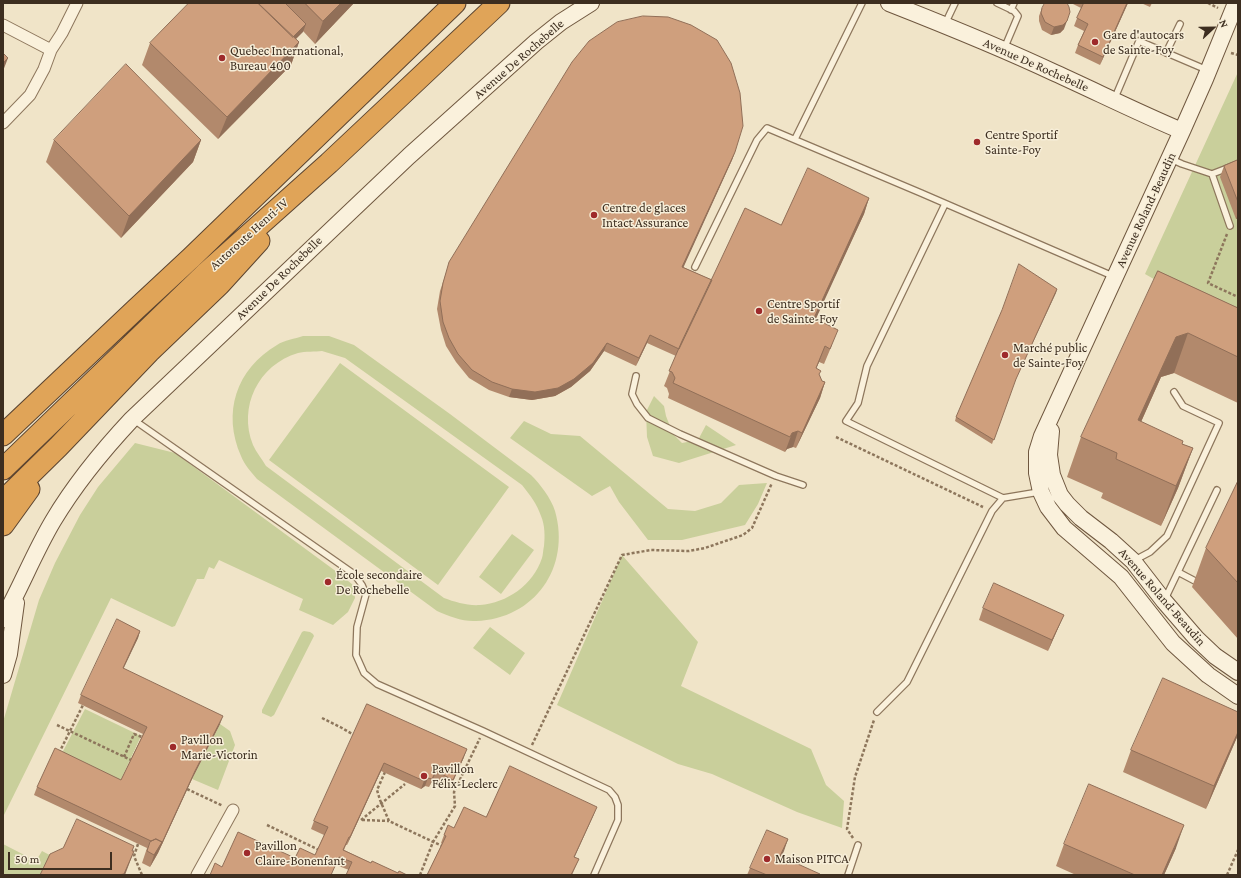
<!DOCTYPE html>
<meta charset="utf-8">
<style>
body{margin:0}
#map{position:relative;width:1241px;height:878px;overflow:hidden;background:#f0e4c8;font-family:"Crimson Pro",serif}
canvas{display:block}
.frame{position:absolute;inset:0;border:4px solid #3d2e20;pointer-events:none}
.north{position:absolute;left:1193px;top:8px;width:40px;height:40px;-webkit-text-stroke:3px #f7eed8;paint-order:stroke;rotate:68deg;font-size:11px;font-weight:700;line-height:16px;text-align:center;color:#3d2e20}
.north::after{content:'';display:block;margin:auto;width:14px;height:18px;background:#3d2e20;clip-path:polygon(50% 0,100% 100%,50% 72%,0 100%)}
.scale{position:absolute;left:8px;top:852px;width:104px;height:18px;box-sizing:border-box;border:2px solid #3d2e20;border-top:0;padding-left:5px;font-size:12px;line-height:14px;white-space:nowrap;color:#3d2e20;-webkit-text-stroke:3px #f7eed8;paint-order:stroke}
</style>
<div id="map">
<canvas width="1241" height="878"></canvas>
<div class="frame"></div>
<div class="north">N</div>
<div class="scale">50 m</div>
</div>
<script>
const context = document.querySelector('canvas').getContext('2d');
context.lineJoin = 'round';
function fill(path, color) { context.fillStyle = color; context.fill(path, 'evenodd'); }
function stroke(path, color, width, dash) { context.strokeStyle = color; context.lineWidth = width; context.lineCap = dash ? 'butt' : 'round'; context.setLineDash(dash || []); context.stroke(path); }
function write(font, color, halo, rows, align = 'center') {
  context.font = font + ' "Crimson Pro",serif'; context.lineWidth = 3; context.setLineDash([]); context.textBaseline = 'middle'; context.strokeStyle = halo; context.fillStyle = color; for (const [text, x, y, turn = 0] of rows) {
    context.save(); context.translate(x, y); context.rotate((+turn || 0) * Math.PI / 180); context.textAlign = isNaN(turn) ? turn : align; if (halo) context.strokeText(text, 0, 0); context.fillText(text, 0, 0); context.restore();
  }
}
const green = new Path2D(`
 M1238 72V327L1145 274Z
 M303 336H329L354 345 450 414 531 475C540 484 551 498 555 511 571 567 535 619 476 621 464 622 448 616 437 611L257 479C251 472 244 464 241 456 222 413 236 369 277 345 284 340 295 339 303 336ZM322 351 345 358 522 485C530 495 537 504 541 516 545 525 545 537 544 546 543 550 543 555 542 558 533 585 507 603 480 605 468 606 455 602 444 598L266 466C262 459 256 452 253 445 238 407 258 365 298 353 305 351 315 352 322 351Z
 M340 363 509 487 438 585 269 460Z
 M654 396 664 406 666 416 673 434 682 443 698 440 706 425 736 445 679 463 653 456 647 437 646 412Z
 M524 421 551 434 580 436 668 509 695 511 721 503 739 485 767 483 758 504 745 525 682 540H648L619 502 610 486 592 496 510 438Z
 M135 443 175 453 341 575 353 585 355 598 348 612 333 625 299 610 303 599 219 560 214 569 209 567 204 579H197L175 626 172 627 111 598 3 817V722L39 600 55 563 80 515 98 487Z
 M512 534 534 550 501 594 479 577Z
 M622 555 698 642 681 686 811 749 826 785 844 801 842 828 797 812 712 774 678 764 557 705Z
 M490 627 525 653 510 675 473 648Z
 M304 631 310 632 313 634 314 636 274 715 271 717 262 713V710L302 632Z
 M85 709 141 736 118 786 60 757Z
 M220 724 230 731 235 745 218 790 192 779Z
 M3 844 36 861 42 851 59 860 42 875H3Z`);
const path = new Path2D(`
 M1208 3 1218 8
 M1231 53 1238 55
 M1227 234 1208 283 1238 297
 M836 437 983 507
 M322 718 342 728 354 735
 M57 725 131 760
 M532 745 622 555 651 550 689 551 705 548 743 535 752 528 772 483
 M59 753 83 705
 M124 757 134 734 142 737
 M385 772 377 790 380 800 389 821 442 846
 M187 789 223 806
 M361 820 405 784
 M362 820 389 821
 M267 825 319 850
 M853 838 847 829 855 777 874 720
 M138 844 134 856 142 875
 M420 875 433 842 455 806 454 792 480 738
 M1227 875 1238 850`);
const lane = new Path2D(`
 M997 3 1014 11 1018 16 1004 49
 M1011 10 1014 3
 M945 24 955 3
 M1166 53 1180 24
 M1114 100 1139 41 1207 70
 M795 139 862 3
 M1171 159 1182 164 1212 174 1238 164
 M1212 174 1230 226
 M945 204 867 366 858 403 846 421 1003 498 1039 492
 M695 267 757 140 767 128 921 193 1115 277
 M636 376 632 394 637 404 648 418 680 434 776 476 803 485
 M134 420 354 574 362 585 366 594 357 627 356 655 364 673 377 684 483 731 609 790 615 797 618 805V820L594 875
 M1135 560 1150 552 1167 536 1219 423 1183 406 1174 392
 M1178 572 1195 581
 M1165 599 1217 490
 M877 712 907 682 992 511 1003 498
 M848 875 858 845`);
const street = new Path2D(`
 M3 25 51 50
 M3 123 30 95 44 69 51 50 62 33 77 3
 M197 875 233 810`);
const secondary = new Path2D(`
 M889 3C945 25 1000 47 1055 73 1097 92 1139 113 1182 131
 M1236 3 1205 79 1182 131 1042 436 1037 452V473L1041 492 1048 507 1064 528 1121 577 1173 643 1208 675 1238 696
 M1051 431 1049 455 1052 475 1060 495 1067 504 1081 518 1111 541 1133 561 1164 601 1196 638 1215 656 1238 672
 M3 619C21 587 34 553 53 521 75 484 103 450 132 419L409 156 536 42 561 22 591 3
 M3 675 9 654 16 603`);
const highway = new Path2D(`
 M3 435 135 310 191 258 455 3
 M3 469 207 272 329 163 499 3
 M3 501 58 447 149 352 219 285 259 241
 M3 525 29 489`);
const wall = new Path2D(`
 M189 3H354L315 44 303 31 295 39 299 42 291 65 218 139 142 65 150 43Z
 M1071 3H1128L1100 65 1075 53 1078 45 1084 31 1074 26 1081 8Z
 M1141 3H1152L1150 7Z
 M1042 8 1064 29 1060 33 1051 35 1042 30 1039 21V16Z
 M54 140H201L193 162 121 238 46 162Z
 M735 152 732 160 683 267 712 280 781 225 869 198 864 214 815 319 832 345 824 364 819 362 816 368 822 381 825 382 820 398 796 448 793 447 787 449 785 452 668 398 669 394 667 388 664 386 676 356 647 343 636 366 604 351 590 371 571 387 555 396 532 400 509 397 489 390 469 378 456 362 446 346 441 330 437 309 440 291 447 270Z
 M1238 160V218L1236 219 1220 177 1224 166Z
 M1158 271 1238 308V403L1174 373 1161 377 1141 422 1182 444 1193 448 1178 488 1161 526 1101 498 1103 493 1067 477 1081 437Z
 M1057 289 1014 382 992 444 955 421 956 417Z
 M1238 481V639L1192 587 1206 548Z
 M983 608 1064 615 1059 626 1048 651 979 620Z
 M140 631 138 638 123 668 220 724 192 779 158 853 150 867 142 863 147 848 34 795 37 787 121 780 143 734 78 703 81 695Z
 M367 704 464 757 450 788 433 779 429 787 425 786 421 789 381 771 347 845H346L344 850 371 863 398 873 407 875 349 870 336 865 222 867 315 855 324 835 311 829 314 821Z
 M1238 712V735L1206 809 1123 772 1131 750Z
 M594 814 574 857 579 859 572 875H427L442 844 441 843 444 835 454 828 486 817Z
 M788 839 781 857 819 875H747L750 868Z
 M1064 844 1176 848 1164 875H1076L1056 866Z`);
const shadedWall = new Path2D(`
 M341 3H354L315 44 323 21Z
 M1127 3H1128L1100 65 1103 57Z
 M1067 21 1064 29 1060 33 1051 35 1054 27Z
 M306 24 303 32 280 55 283 47Z
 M299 42 291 65 218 139 227 117Z
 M8 58 3 71V63Z
 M201 140 193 162 121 238 129 216Z
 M735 152 732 160 680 275 682 267Z
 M869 198 864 214 809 334 814 318Z
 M1238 213V218L1236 219Z
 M1057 289 1056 293 1014 383 1016 379Z
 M1188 333 1174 373 1161 377 1124 460 1138 420 1176 337Z
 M650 335 647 343 636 366 639 358Z
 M607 343 604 351 590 371 571 387 555 396 532 400 509 397 512 389Z
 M825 346 819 362 810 383 816 368Z
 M825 382 820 398 796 448 802 433Z
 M798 431 793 447 787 449 785 452 792 433Z
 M1193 448 1178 488 1161 526 1176 486Z
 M1064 615 1059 626 1048 651 1052 640Z
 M140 631 138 638 120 676 123 668Z
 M223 716 220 724 192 779 158 853 150 867 154 855 195 771Z
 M1238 732V735L1206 809 1214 786Z
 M467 749 464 757 450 788 453 780Z
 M384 763 381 771 347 845 350 837Z
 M436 771 433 779 429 787 432 779Z
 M428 778 425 786 421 789 424 781Z
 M597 807 594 814 571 865 574 857Z
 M1184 825 1176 848 1164 875H1162Z
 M788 839 784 851 776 868 780 856Z
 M134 851 125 875H118Z`);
const building = new Path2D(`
 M189 3H258L299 42 227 117 150 43Z
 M258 3H285L306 24 293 37Z
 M305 3H341L323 21Z
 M1045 3H1067L1069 7 1070 12 1067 21 1063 25 1054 27 1045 22 1041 13 1042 8Z
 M1084 3H1127L1103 57 1078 45 1088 24 1077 18Z
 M643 16 668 17 691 25 717 40 731 63 740 93 743 126 735 152 682 267 712 280 679 349 650 335 639 358 607 343 593 363 574 379 558 388 535 392 512 389 492 382 472 370 458 354 449 338 443 322 440 301 443 283 449 262 572 62 589 41 617 22Z
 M3 53 8 58 3 63Z
 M126 64 201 140 129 216 54 140Z
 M1238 160V202L1224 166Z
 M808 168 869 198 814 318 838 330 830 349 825 346 816 368 821 371 819 374 822 381 825 382 802 433 798 431 792 433 790 437 673 383 675 378 672 372 669 371 682 341 715 272 745 208 781 225Z
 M1019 264 1057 289 1016 379 994 440 956 417 1002 310Z
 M1158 271 1238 308V357L1188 333 1176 337 1138 420 1183 441 1182 444 1193 448 1176 486 1116 459 1117 453 1081 437Z
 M1238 481V583L1206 548Z
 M994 583 1064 615 1052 640 983 608Z
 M117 619 140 631 123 668 223 716 195 771 161 845 162 842 156 839 151 841 37 787 55 748 121 780 147 727 81 695Z
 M1163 678 1238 712V732L1214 786 1131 750Z
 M367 704 467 749 453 780 436 771 432 779 428 778 424 781 384 763 350 837H349L343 850 371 863 372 861 398 873 399 871 407 875H346L352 862 339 857 331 875H210L215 863 222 867 238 832 295 858 300 848 315 855 328 827 314 821Z
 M510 766 597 807 574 857 579 859 571 875H427L446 836 444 835 448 825 454 828 464 807 486 817Z
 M1089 784 1184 825 1162 875H1135L1064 844Z
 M77 819 134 846 132 851H134L124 874 118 875H40L50 854 63 848Z
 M767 830 788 839 780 856 820 874 819 875H767L750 868Z
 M156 839 162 842 154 855 147 851 150 842Z`);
const markers = [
 [1095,42,4,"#9e2a2b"],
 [222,58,4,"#9e2a2b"],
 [977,142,4,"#9e2a2b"],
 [594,215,4,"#9e2a2b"],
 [759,311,4,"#9e2a2b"],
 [1005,355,4,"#9e2a2b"],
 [328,582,4,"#9e2a2b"],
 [173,747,4,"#9e2a2b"],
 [424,776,4,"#9e2a2b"],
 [247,853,4,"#9e2a2b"],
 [767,859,4,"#9e2a2b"]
];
const poiNames = [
 ["Gare d'autocars",1103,35],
 ["de Sainte-Foy",1103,50],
 ["Quebec International,",230,51],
 ["Bureau 400",230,66],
 ["Centre Sportif",985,135],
 ["Sainte-Foy",985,150],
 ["Centre de glaces",602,208],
 ["Intact Assurance",602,223],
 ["Centre Sportif",767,304],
 ["de Sainte-Foy",767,319],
 ["Marché public",1013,348],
 ["de Sainte-Foy",1013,363],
 ["École secondaire",336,575],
 ["De Rochebelle",336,590],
 ["Pavillon",181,740],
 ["Marie-Victorin",181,755],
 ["Pavillon",432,769],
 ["Félix-Leclerc",432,784],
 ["Pavillon",255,846],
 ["Claire-Bonenfant",255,861],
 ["Maison PITCA",775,859]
];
const streetNames = [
 ["Avenue De Rochebelle",519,59,-41],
 ["Avenue De Rochebelle",1036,65,24],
 ["Avenue Roland-Beaudin",1146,210,-65],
 ["Autoroute Henri-IV",249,234,-42],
 ["Avenue De Rochebelle",279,278,-44],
 ["Avenue Roland-Beaudin",1162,597,49]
];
fill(green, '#c9cf9b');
stroke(lane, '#8d765c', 8);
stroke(street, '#8d765c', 13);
stroke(secondary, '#6f573f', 18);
stroke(highway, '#5b4430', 23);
stroke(path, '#8d765c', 2.5, [3, 2]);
stroke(lane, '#faf1dc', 5.5);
stroke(street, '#faf1dc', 11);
stroke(secondary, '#faf1dc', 16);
stroke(highway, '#e0a458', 21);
fill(wall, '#b2896c');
fill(shadedWall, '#916f58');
fill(building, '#cf9f7d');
stroke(building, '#916f58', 1);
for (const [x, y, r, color] of markers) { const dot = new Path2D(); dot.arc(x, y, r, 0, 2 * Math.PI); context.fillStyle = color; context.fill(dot); stroke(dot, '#f7eed8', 1.5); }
write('13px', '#3d2e20', '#f7eed8', poiNames, 'left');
write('13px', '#3d2e20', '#f7eed8', streetNames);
</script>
